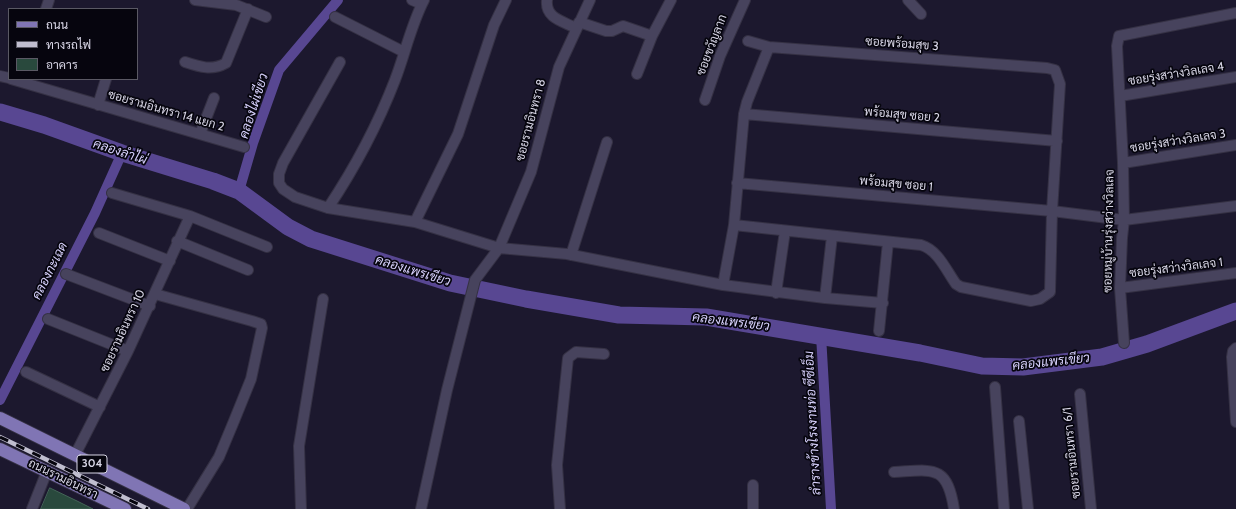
<!DOCTYPE html>
<meta charset="utf-8">
<style>
body{margin:0}
#map{position:relative;width:1236px;height:509px;overflow:hidden;background:#1c182e;font-family:Cabin,Sarabun,sans-serif}
canvas{display:block}
.legend{position:absolute;left:8px;top:8px;width:130px;height:72px;box-sizing:border-box;background:#06050e;border:1px solid #5a5964;margin:0;padding:5px 7px;list-style:none;font-size:12px;color:#d8d6e6}
.legend li{display:flex;align-items:center;gap:8px;height:20px}
.legend b{width:20px;border:1px solid #5a5964}
</style>
<div id="map">
<canvas width="1236" height="509"></canvas>
<ul class="legend">
<li><b style="height:5px;background:#8075b4"></b>ถนน</li>
<li><b style="height:5px;background:#c0becf"></b>ทางรถไฟ</li>
<li><b style="height:11px;background:#29493d"></b>อาคาร</li>
</ul>
</div>
<script>
const context = document.querySelector('canvas').getContext('2d');
context.lineJoin = 'round';
function stroke(path, color, width, dash) { context.strokeStyle = color; context.lineWidth = width; context.lineCap = dash ? 'butt' : 'round'; context.setLineDash(dash || []); context.stroke(path); }
function fill(path, color) { context.fillStyle = color; context.fill(path, 'evenodd'); }
function write(font, color, halo, rows, align = 'center') {
  context.font = font + ' Cabin,Sarabun,sans-serif'; context.lineWidth = 3.5; context.setLineDash([]); context.textBaseline = 'middle'; context.strokeStyle = halo; context.fillStyle = color; for (const [text, x, y, turn = 0] of rows) {
    context.save(); context.translate(x, y); context.rotate((+turn || 0) * Math.PI / 180); context.textAlign = isNaN(turn) ? turn : align; if (halo) context.strokeText(text, 0, 0); context.fillText(text, 0, 0); context.restore();
  }
}
const canal = new Path2D(`
 M239 191 253 143 279 70 338 0
 M821 335 831 509
 M0 400 95 213 122 153`);
const river = new Path2D(`
 M0 112 44 125 122 153 213 181 239 191 288 227 311 239 450 283 526 299 619 315 706 317 920 353 982 366 1023 367 1102 357 1147 344 1236 311`);
const building = new Path2D(`
 M50 488 77 501 93 509H41Z`);
const minor = new Path2D(`
 M195 0 236 5 266 17
 M412 0 422 4
 M547 0C545 18 562 21 576 28
 M908 0 921 14
 M46 9 49 0
 M335 17 404 52
 M579 22 606 31H612L623 26 652 36
 M185 62C200 67 212 71 226 63L248 9
 M340 62 283 163 279 174V183L283 189 295 197 328 208 415 222 499 248 567 254 723 285 825 298 883 303
 M637 74 652 36 671 0
 M0 76 9 78
 M11 79 244 147
 M1120 96 1236 77
 M705 100 720 56 745 0
 M98 105 106 79
 M744 114 1057 141
 M200 134 214 98
 M1123 163 1236 145
 M737 183 1052 211 1124 220 1236 206
 M112 193 190 216 267 247
 M328 208C354 169 378 124 395 80 405 54 411 25 424 0
 M415 222 458 134 494 25 506 0
 M734 225 921 245C938 250 946 270 956 284L961 287 1031 301 1040 299 1050 292 1052 211 1060 84 1055 70 1047 68 769 47 748 41
 M99 233 170 261
 M177 241 248 270
 M571 255 607 142
 M66 274 150 306
 M723 285 734 225 744 114 747 102 769 47
 M1120 288 1236 273
 M776 293 785 231
 M155 294 252 321 261 324 262 328 251 379 234 421 219 457 187 509
 M825 298 832 236
 M48 319 128 351
 M879 331 888 242
 M1124 343 1120 288 1122 238 1124 220 1123 163 1117 46 1119 36 1236 13
 M1236 348 1233 351 1232 357 1236 422
 M26 372 100 407
 M995 387 1004 509
 M1080 394 1091 509
 M1019 421 1028 509
 M75 455 128 351 190 216
 M894 472C933 470 947 464 954 509
 M753 485V509
 M32 509 47 471
 M301 509 299 446 323 299
 M421 509 447 390 475 280 499 248 531 172 559 67 590 0
 M560 509 557 465 568 358 576 352 604 354`);
const major = new Path2D(`
 M0 418 184 509
 M0 449 125 509`);
const rail = new Path2D(`
 M0 437 148 509`);
const shields = [
 [92,464,30]
];
const shieldNames = [
 ["304",92,464]
];
const streetNames = [
 ["ซอยพร้อมสุข 3",902,44,4],
 ["ซอยขวัญลาก",712,45,-69],
 ["ซอยรุ่งสว่างวิลเลจ 4",1176,74,-9],
 ["ซอยรามอินทรา 14 แยก 2",166,111,16],
 ["พร้อมสุข ซอย 2",902,115,5],
 ["ซอยรามอินทรา 8",531,120,-75],
 ["ซอยรุ่งสว่างวิลเลจ 3",1178,141,-9],
 ["พร้อมสุข ซอย 1",896,184,5],
 ["ซอยหมู่บ้านรุ่งสว่างวิลเลจ",1109,231,-89],
 ["ซอยรุ่งสว่างวิลเลจ 1",1176,268,-7],
 ["ซอยรามอินทรา 10",123,331,-65],
 ["ซอยรามอินทรา 6/1",1072,453,-96],
 ["ถนนรามอินทรา",63,479,26]
];
const waterNames = [
 ["คลองไผ่เขียว",254,106,-72],
 ["คลองลำไผ่",120,152,18],
 ["คลองกะเฉด",50,271,-63],
 ["คลองแพรเขียว",413,271,17],
 ["คลองแพรเขียว",731,322,7],
 ["คลองแพรเขียว",1051,362,-6],
 ["ลำรางข้างโรงงานท่อ ซีซีเอ็ม",813,423,-93]
];
stroke(canal, '#584792', 10);
stroke(river, '#584792', 17);
fill(building, '#29493d');
stroke(building, '#436457', 1);
stroke(minor, '#353144', 12);
stroke(major, '#353144', 14);
stroke(minor, '#47435d', 10);
stroke(major, '#8075b4', 12);
stroke(rail, '#c0becf', 4.5);
stroke(rail, '#06050e', 3, [9]);
for (const [x, y, w] of shields) { const box = new Path2D(); box.roundRect(x - w / 2, y - 9, w, 18, 3); context.fillStyle = '#06050e'; context.fill(box); stroke(box, '#d8d6e6', 1); }
write('bold 11px', '#d8d6e6', null, shieldNames);
write('12px', '#d8d6e6', '#06050e', streetNames);
write('italic 13px', '#d6d0fb', '#06050e', waterNames);
</script>
